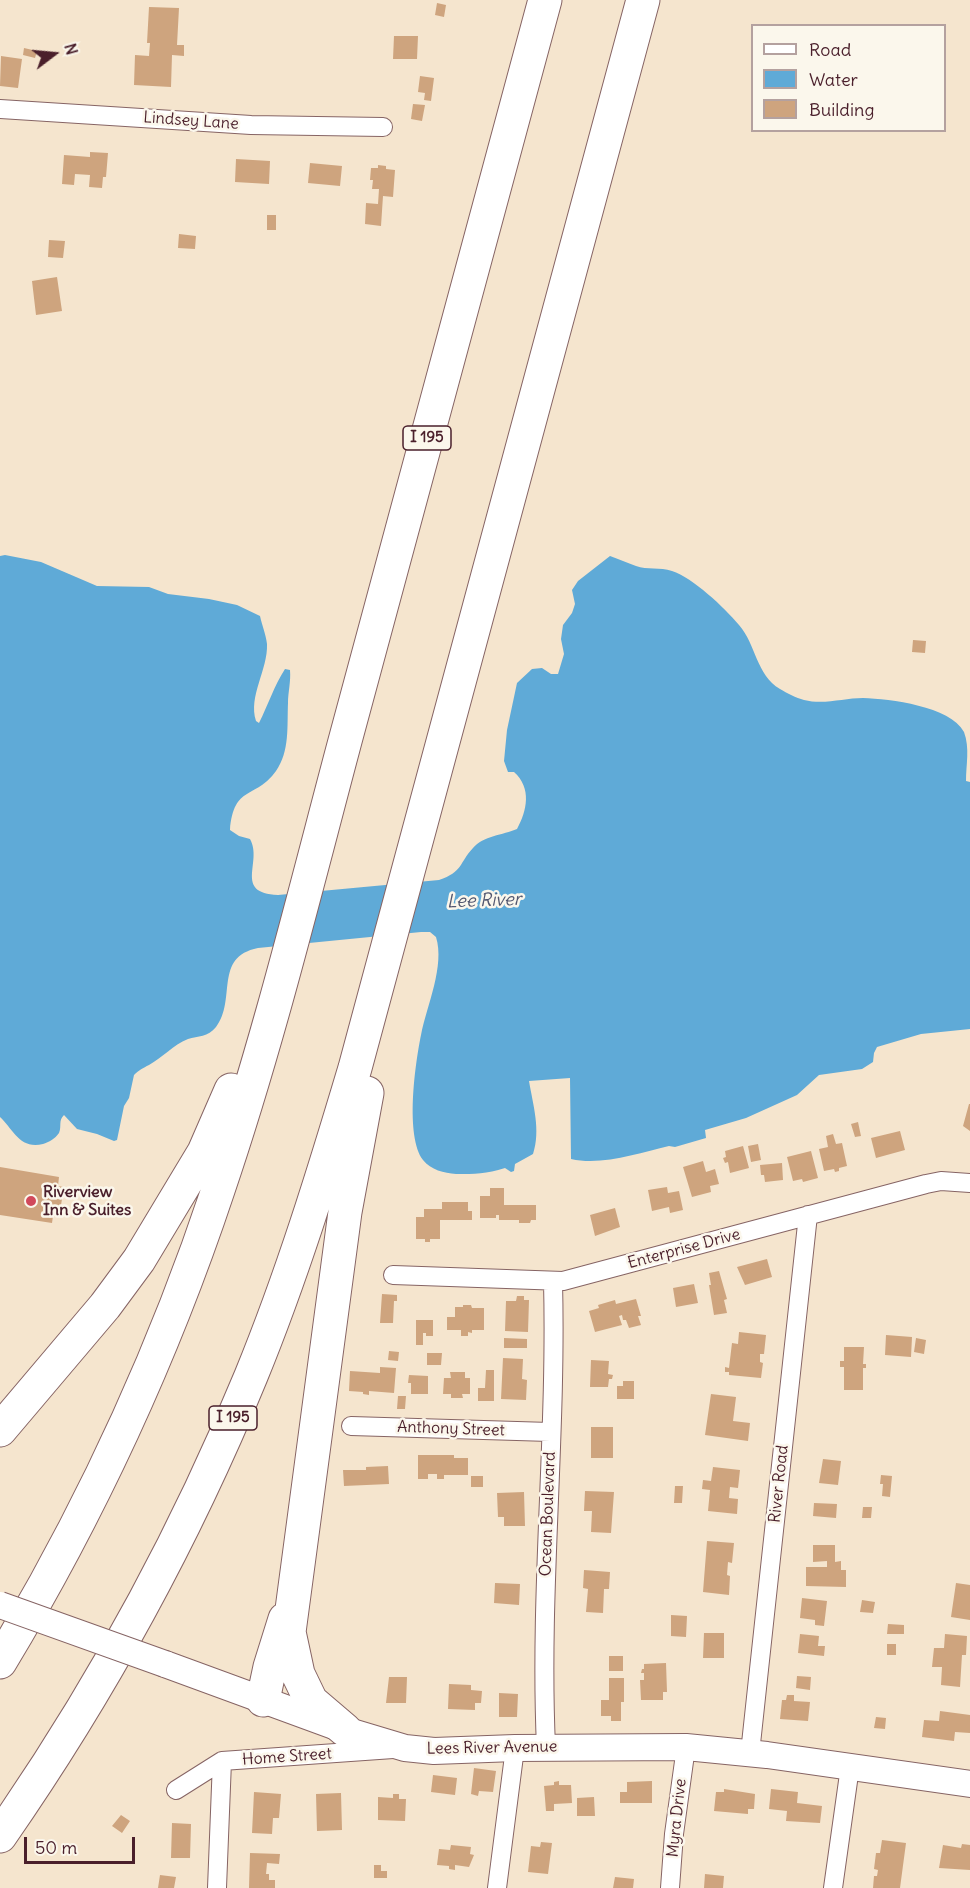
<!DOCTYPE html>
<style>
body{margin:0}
#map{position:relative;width:970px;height:1888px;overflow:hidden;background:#f5e5ce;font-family:Delius,sans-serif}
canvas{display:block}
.legend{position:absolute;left:751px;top:24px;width:195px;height:108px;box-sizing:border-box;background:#fbf7ec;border:2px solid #b4a19f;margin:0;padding:8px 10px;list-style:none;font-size:18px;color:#4a1f2b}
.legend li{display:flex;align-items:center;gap:12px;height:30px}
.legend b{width:30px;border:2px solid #b4a19f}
.north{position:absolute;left:24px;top:24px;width:60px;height:60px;-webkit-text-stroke:4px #fbf7ec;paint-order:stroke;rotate:74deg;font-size:16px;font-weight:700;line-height:24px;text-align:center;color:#4a1f2b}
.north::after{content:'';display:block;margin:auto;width:21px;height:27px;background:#4a1f2b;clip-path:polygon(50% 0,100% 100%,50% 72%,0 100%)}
.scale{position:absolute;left:24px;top:1837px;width:111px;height:27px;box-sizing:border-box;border:3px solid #4a1f2b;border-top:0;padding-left:8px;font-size:18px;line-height:21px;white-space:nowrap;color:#4a1f2b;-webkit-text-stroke:4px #fbf7ec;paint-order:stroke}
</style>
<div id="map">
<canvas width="970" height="1888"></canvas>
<ul class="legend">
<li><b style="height:8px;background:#fff"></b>Road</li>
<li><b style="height:16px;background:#5faad7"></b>Water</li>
<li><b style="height:16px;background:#cea47e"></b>Building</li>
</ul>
<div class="north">N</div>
<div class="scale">50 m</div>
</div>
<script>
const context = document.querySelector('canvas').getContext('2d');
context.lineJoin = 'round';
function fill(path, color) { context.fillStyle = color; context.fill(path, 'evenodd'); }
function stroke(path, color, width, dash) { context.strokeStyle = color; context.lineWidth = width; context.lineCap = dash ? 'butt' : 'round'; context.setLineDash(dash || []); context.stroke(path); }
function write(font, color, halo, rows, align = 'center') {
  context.font = font + ' Delius,sans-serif'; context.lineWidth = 5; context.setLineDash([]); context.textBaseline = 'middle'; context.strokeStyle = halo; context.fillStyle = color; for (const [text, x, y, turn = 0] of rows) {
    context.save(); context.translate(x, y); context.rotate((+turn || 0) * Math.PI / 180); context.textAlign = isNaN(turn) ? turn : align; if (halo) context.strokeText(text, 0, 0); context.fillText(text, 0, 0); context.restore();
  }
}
const water = new Path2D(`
 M5 555 41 562 97 586 149 587 168 594 209 599 237 605 260 616C262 625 266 635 267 644 268 670 248 696 256 721L259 723C268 705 274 686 285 669L290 670C291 682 288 692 288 703 287 726 290 751 276 771 255 800 234 784 230 830L239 836 250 839C263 862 233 893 278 895L439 880C463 872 459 863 473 848 483 836 503 835 517 829 527 811 532 788 514 772H508L504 761 507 730 517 683 532 669 542 668 551 674H558L564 654 561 639 563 625 572 613 575 604 572 590 578 581 610 556C619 559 627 563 636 566 647 570 660 567 672 571 693 578 724 607 739 625 756 644 756 675 780 689 787 693 796 698 804 700 824 705 844 698 863 698 890 699 950 706 964 732 970 748 966 765 966 781L970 782V1029L921 1034 877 1047 874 1053 873 1062 862 1069 819 1075 797 1095 746 1118 705 1130 706 1138 675 1147 669 1146C639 1153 602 1166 571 1159L570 1078 529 1081C533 1105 541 1130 533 1154L515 1164 514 1171 511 1172 505 1168C486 1174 475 1174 456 1174 444 1173 431 1170 423 1160 405 1136 415 1064 421 1035 427 1005 445 966 436 937L430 932H421L258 948C213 957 237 1000 216 1027 208 1037 198 1036 188 1039 173 1045 162 1058 149 1065 143 1068 139 1070 134 1075L129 1098 124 1106 117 1140 114 1141 97 1134 77 1129 64 1115C58 1121 62 1126 59 1133 55 1139 49 1142 43 1144 20 1150 13 1129 0 1117V556Z`);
const building = new Path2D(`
 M437 3 446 5 444 17 435 15Z
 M149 7 179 8 177 45H184V56L172 55 171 87 134 85 135 55 149 56 150 43H147Z
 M394 36H418L417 59H393Z
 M24 48 37 51 35 58 23 55Z
 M1 56 22 59 18 88 0 86Z
 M420 76 434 78 431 101 424 100 425 93 418 92Z
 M413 104 425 105 422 121 411 119Z
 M90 152 108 153 106 177H103L102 188 89 187 90 175 75 174 74 185 62 184 64 155 90 157Z
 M236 159 270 161 269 184 235 182Z
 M310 163 342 166 340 186 308 183Z
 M378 165 386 166V169L395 170 393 197 383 196 381 226 365 224 366 203 378 204 379 189H372L373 180H370L371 168H378Z
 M267 215H276V230H267Z
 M179 234 196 236 195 249 178 248Z
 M49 240 65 241 63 258 48 257Z
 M57 277 62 311 36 315 32 281Z
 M913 640 926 641 925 653 912 652Z
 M969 1104H970V1131L963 1126Z
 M858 1122 861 1136 855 1137 851 1124Z
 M900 1131 905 1150 876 1158 871 1138Z
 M833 1134 836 1144 842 1143 847 1166 839 1168V1171L835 1172 834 1169 824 1171 819 1149 828 1147 826 1136Z
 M758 1144 761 1160 751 1162 748 1146Z
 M743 1146 749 1168 730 1173 728 1162 725 1163 723 1158 726 1157 725 1151Z
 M811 1151 818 1178 803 1182 802 1179 793 1181 787 1157Z
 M703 1161 706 1172 715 1169 719 1184 710 1186 711 1192 692 1197 683 1167Z
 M782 1163 783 1180 765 1182 764 1175H761L760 1165Z
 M0 1167 59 1177 58 1186 64 1187 59 1217 53 1216 52 1223 0 1215Z
 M667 1187 668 1193 679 1191 683 1210 670 1213 669 1207 652 1211 648 1190Z
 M490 1188H504V1205H536V1220H531L530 1223H519V1220H499V1215H496V1218H480V1196H490Z
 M442 1202H468V1211H472V1220H440V1239H430V1242H425V1239H416V1217H424V1209H442Z
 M615 1208 620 1227 595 1236 590 1215Z
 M767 1259 772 1277 745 1285 737 1267Z
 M719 1271 727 1299 724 1300 727 1313 714 1315 709 1285H711L709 1273Z
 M694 1284 698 1303 676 1307 673 1288Z
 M382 1294 397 1295V1301H394L393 1323H380Z
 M517 1296H524V1300H529L528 1332 505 1331 506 1301H516Z
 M636 1299 641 1316H638L641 1325 629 1328 626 1320H623L622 1315 619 1316 622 1325 595 1332 589 1311 599 1308 598 1305 615 1300 616 1304Z
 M463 1305H471L472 1308H484V1330H472V1333L468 1332V1336H461V1330H447V1317H455V1307H463Z
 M416 1320H433V1336H426V1333H423V1345H416Z
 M739 1332 766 1335 764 1354H760V1362L763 1363 761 1378 729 1375V1372H725V1367L729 1368 732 1343 738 1344Z
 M886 1335 912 1337 911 1357 885 1355Z
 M504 1338 527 1339V1348H504Z
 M916 1338 926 1340 924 1354 914 1352Z
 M844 1347H864L863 1364H866V1368H863V1390H844V1367H840V1361H844Z
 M389 1351 399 1352 398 1361 388 1360Z
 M427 1353H442L441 1365H427Z
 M503 1358 523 1359 522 1379 527 1380 526 1400 501 1399Z
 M591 1360 609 1361 608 1374 613 1375 612 1379H609L608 1387H590Z
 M380 1367 396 1368 394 1393 369 1391V1395L363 1394V1392L349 1391 350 1371 380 1373Z
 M486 1370H494V1401H478V1388H485Z
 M450 1372H465V1378H470V1394H462L463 1398H451V1394H443L444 1378H451Z
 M409 1375 428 1376V1394H411V1383H408Z
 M623 1381H634V1399H617V1386H623Z
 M711 1394 736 1397 733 1421 750 1423 748 1441 705 1435Z
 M398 1396H406L405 1409H397Z
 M591 1427H613V1458H591Z
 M418 1455H454V1458H468V1475H444V1479H437V1474H428V1479H418Z
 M823 1459 841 1461 838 1485 819 1483Z
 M388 1466 389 1484 344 1486 343 1470H366V1467Z
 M713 1467 740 1470 738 1488 730 1487 729 1498 738 1499 737 1514 708 1511 710 1490 702 1489 703 1480 711 1481Z
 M881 1475 892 1476 890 1497 882 1496 883 1484H880Z
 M471 1476H483V1487H471Z
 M675 1486H683L682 1503H674Z
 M585 1491 614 1492 611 1533 591 1532 592 1511H584Z
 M524 1492 525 1526H504V1517H498L497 1493Z
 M814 1503 837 1504 836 1518 813 1516Z
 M863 1507H872L871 1518H862Z
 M707 1541 734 1543 732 1563 728 1562 727 1575 730 1576 729 1595 703 1592Z
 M813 1545H835V1562L841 1561V1570H846V1587L806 1586V1567H827V1561L813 1562Z
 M584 1570 610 1572 609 1589H604L603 1613 586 1612 588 1589 583 1588Z
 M495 1583 520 1584 519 1605 494 1603Z
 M956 1583 970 1585V1620L951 1617Z
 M802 1598 827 1601 824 1626 815 1625V1620L800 1618Z
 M862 1600 875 1602 873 1613 860 1612Z
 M671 1615 687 1616 686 1637 671 1636Z
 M888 1624 904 1625V1634H887Z
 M704 1633H724V1658H703Z
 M800 1634 819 1636 818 1646H825L824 1656 798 1653Z
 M945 1634 967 1636 966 1655H962L960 1687 941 1685 942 1667H932L934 1648H944Z
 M887 1644H896V1655H887Z
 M609 1656H623V1671H609Z
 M666 1663 667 1692H663V1700H641L640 1680H644V1673H641L642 1669H644V1664Z
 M797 1676 811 1677 810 1690 796 1688Z
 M389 1677H407L406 1703H386Z
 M609 1678H624V1702H621V1721H611V1716H601V1700H609Z
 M449 1684 471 1685V1690L482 1691 481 1703H475V1710L448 1709Z
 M499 1693 518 1694 517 1717H499Z
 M787 1695H794V1701L810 1702 808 1721 780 1719 782 1700H786Z
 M940 1711 970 1715V1733L955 1732 954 1741 922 1737 924 1720 939 1721Z
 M876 1717 886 1718 885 1729 874 1728Z
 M474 1768 496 1771 493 1792 479 1791 478 1796 471 1794Z
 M433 1775 457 1778 455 1795 431 1792Z
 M559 1781V1785H571L572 1803 554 1804V1811H546L544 1786 554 1785V1782Z
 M652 1781V1803H620V1792H627V1782Z
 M724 1789 755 1794 754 1809H748V1814L714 1811 716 1792H724Z
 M771 1789 798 1792 797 1803 822 1806 820 1823 786 1821 787 1811 769 1809Z
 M254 1792 281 1794 279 1818H273L272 1834 252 1833Z
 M341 1793 342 1830 317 1831 316 1794Z
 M393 1794H399V1799H406L405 1821 378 1820V1797L393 1798Z
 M594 1797 595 1816H577V1798Z
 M121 1815 130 1821 122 1833 112 1826Z
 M172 1823 191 1824 190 1858H171Z
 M882 1840 906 1843 900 1888H873L874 1876H877L878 1870 874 1869 876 1853H880Z
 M541 1842 552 1843 548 1874 528 1872 531 1846 540 1847Z
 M962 1844 970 1845V1870L939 1868 943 1845 961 1848Z
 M451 1845 471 1847 470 1854 474 1855 469 1867 455 1865V1870L449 1869V1866L437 1865 439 1849 450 1850Z
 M250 1853 280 1854 279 1864 267 1863 266 1874H269V1880H275V1888H249Z
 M374 1865H381V1871H387V1878H374Z
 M705 1874 724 1876 723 1888H704Z
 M160 1875 176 1877 174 1888H158Z
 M615 1877 634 1879 633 1888H613Z`);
const minor = new Path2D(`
 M0 109 251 125 383 127
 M393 1275 563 1281 926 1184 941 1181 970 1183
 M351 1426 550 1432
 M546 1747C539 1592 557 1437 553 1281
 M750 1753 808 1215
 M176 1790 222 1761 393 1749
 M217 1888 222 1761
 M497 1888 515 1748
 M670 1888 674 1834 686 1747
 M833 1888 850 1767`);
const secondary = new Path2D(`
 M165 1664 345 1730 405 1748 434 1751 515 1748 686 1747 767 1755 970 1784`);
const motorway = new Path2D(`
 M0 1430 105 1306 139 1260 204 1152 231 1090
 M0 1662C90 1513 163 1355 218 1190 268 1043 305 891 345 741 412 494 478 247 545 0
 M263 1700 270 1667 285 1619
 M345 1730 311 1701 298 1674 289 1632 345 1212 367 1093
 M0 1836C100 1692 184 1539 251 1376 292 1276 324 1172 355 1068L643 0`);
const secondaryBridge = new Path2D(`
 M0 1605 165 1664`);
const markers = [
 [31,1201,6,"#d1495b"]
];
const shields = [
 [427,438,48],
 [233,1418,48]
];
const shieldNames = [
 ["I 195",427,438],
 ["I 195",233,1418]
];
const streetNames = [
 ["Lindsey Lane",191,121,4],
 ["Enterprise Drive",684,1249,-15],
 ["Anthony Street",451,1429,2],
 ["River Road",779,1484,-84],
 ["Ocean Boulevard",548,1514,-88],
 ["Lees River Avenue",492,1748,-1],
 ["Home Street",287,1757,-4],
 ["Myra Drive",677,1818,-84]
];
const poiNames = [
 ["Riverview",43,1192],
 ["Inn & Suites",43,1210]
];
const waterNames = [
 ["Lee River",484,901,-2]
];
fill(water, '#5faad7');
fill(building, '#cea47e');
stroke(minor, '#866464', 20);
stroke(secondary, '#866464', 28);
stroke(motorway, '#866464', 35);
stroke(minor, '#fff', 18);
stroke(secondary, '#fff', 26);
stroke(motorway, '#fff', 33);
stroke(secondaryBridge, '#866464', 28, []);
stroke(secondaryBridge, '#fff', 26);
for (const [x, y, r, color] of markers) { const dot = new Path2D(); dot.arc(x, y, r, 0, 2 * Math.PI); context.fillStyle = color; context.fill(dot); stroke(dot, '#fbf7ec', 2); }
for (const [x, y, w] of shields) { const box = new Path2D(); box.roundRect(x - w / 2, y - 12, w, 24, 4.5); context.fillStyle = '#fbf7ec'; context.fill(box); stroke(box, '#4a1f2b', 1.5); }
write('bold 15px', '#4a1f2b', null, shieldNames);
write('16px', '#4a1f2b', '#fbf7ec', streetNames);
write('bold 16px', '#4a1f2b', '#fbf7ec', poiNames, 'left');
write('italic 18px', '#525770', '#fbf7ec', waterNames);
</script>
